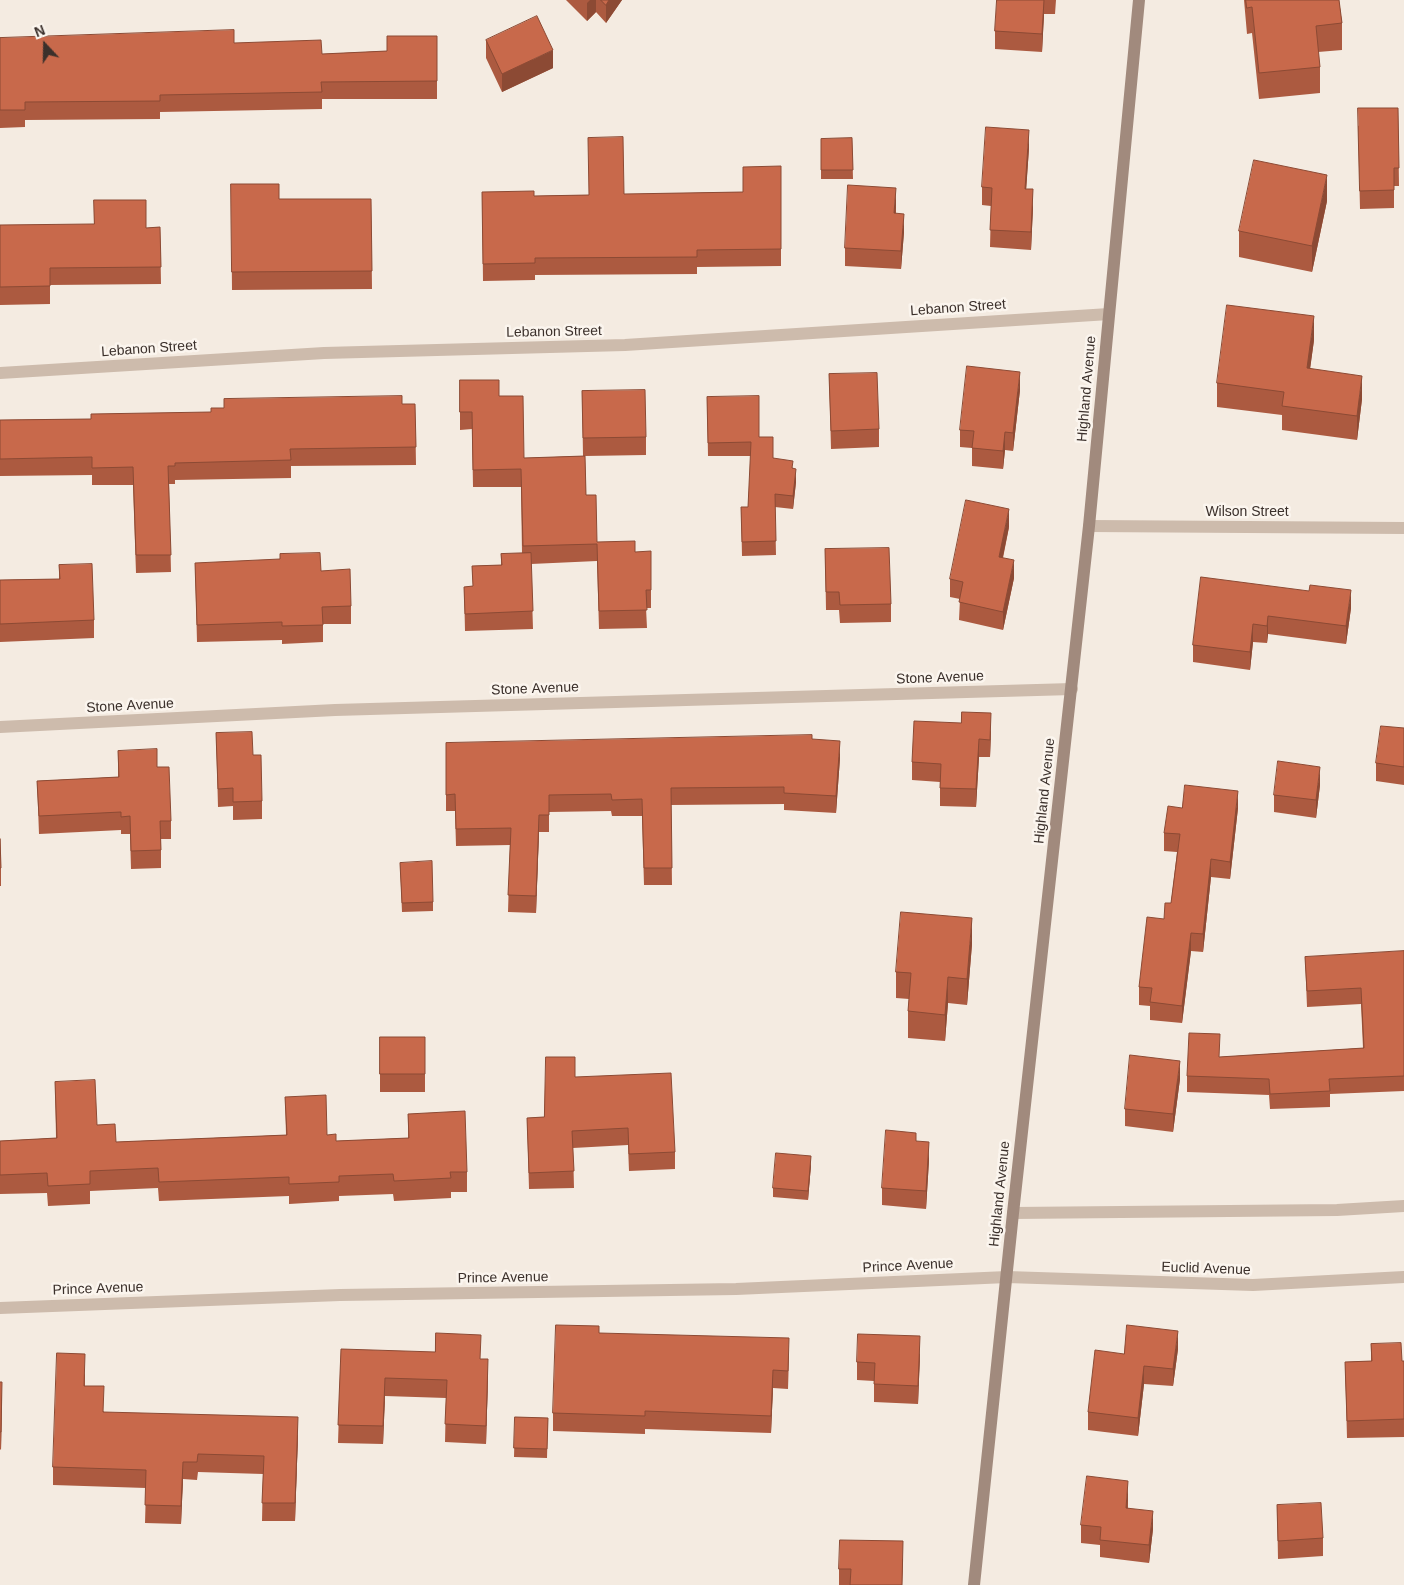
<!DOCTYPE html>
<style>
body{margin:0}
#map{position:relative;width:1404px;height:1585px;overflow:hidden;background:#f4ebe1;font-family:Arial,sans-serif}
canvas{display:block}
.north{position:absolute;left:20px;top:20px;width:50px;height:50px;-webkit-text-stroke:4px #fbf5ee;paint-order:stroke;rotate:339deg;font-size:14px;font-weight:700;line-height:20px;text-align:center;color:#3b302b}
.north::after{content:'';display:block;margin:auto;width:18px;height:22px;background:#3b302b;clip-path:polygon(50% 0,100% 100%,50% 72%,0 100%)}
</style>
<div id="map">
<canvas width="1404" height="1585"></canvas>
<div class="north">N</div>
</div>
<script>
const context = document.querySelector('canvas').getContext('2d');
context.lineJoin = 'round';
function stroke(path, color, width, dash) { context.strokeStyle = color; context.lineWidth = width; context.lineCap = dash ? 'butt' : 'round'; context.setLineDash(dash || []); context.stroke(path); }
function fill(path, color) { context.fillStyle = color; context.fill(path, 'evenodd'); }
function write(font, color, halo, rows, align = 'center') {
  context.font = font + ' Arial,sans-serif'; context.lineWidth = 5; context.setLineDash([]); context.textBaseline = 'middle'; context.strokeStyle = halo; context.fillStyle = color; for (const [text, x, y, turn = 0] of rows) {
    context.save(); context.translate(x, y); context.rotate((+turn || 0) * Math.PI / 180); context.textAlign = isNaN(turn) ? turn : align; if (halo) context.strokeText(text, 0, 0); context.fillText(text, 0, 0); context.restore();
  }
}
const minor = new Path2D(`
 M0 373 324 353 625 345 1109 314
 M1089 526 1404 528
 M0 727 335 710 1072 689
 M1013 1213 1337 1210 1404 1206
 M0 1308 340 1295 736 1289 1007 1277 1253 1285 1404 1277`);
const secondary = new Path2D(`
 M974 1585 1013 1213 1089 526 1139 0`);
const wall = new Path2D(`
 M566 0H622L606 23 596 12 587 21Z
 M997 0H1056L1055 14H1044L1042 52 995 49V31Z
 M1244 0H1339L1342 23V50L1318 52 1320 67V93L1259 99 1252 33 1247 34Z
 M437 36V99H322V109L160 112V119L25 120V127L0 128V38L234 43 322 54 387 51Z
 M486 40 553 68 502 92 486 58Z
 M1398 108 1399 186H1394V208L1360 209 1358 126Z
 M852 138 853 179H821V139Z
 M1029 148 1026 189 1033 207 1031 250 990 247 991 206 982 205V187Z
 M781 166V266L697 267V274L535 275V280L483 281 482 192 534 196 743 192Z
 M231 184 279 199H371L372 289 232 290Z
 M1327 201 1312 272 1239 257V231Z
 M896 206V213L904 232 901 269 845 266V248Z
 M0 225 146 228 160 227 161 284 50 285V304L0 305Z
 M1314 340 1310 368 1362 399 1357 440 1282 430V415L1217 407V383Z
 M829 374 879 429V447L831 449Z
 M460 380 499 396 524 458 583 456 582 391 646 437V455L585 456 586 495 597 542 635 552 651 590V608H646L647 628 599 629 597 561 531 564 533 629 465 631 464 587 473 586 472 566 501 565V554L522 553 521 487H473L472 429 460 430Z
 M1020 390 1013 451 1005 450 1003 469 972 466V448L960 447V430Z
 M707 397 759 437 773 458 793 468 796 482 793 509 775 507 776 555 742 556 741 507H748L751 456H708Z
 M402 404H415L416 465 291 466V478L175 480V484H169L171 572 136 573 133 485H92V475L0 476V420L91 419 211 412Z
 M1009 527 1003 558 1014 578 1003 630 959 620 960 599 950 597V579Z
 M825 549 891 604V622L840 623 839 610H826Z
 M195 563 321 571 351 606V624H323V642L282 644V640L197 642Z
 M59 565 94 620V638L0 642V580L59 579Z
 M1201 577 1351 608 1346 644 1268 634 1267 643 1253 642 1250 670 1193 662V645Z
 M1404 728V785L1376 781V763Z
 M991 731 990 757H979L976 807 940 806V782L912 780V762Z
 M216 733 253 755 262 801V819L233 820V806L218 807Z
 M812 739 840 758 836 813 784 810V804L671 805 672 885H644L642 816H612L611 811 549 812V832H539L536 913 508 912 510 845 456 846 455 811H446V743Z
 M118 751 157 767 171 821V839H161V868L131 869 130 834H121V830L39 834 37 781 118 777Z
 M1320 785 1316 818 1274 812V795Z
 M1182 808H1238L1230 879 1211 877 1203 952 1191 951 1182 1023 1150 1020V1006L1139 1005V987L1164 919 1171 903 1177 852 1164 851V833Z
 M0 839 1 868V886H0Z
 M400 863 433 902V911L402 912Z
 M972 944 967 1005 948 1003 945 1041 908 1038V1011L909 999 896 998V972Z
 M1404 951V1091L1330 1094V1107L1270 1109 1269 1095 1187 1092V1076L1220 1057 1363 1048 1361 1004 1307 1007 1305 957Z
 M380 1037H425V1092H380Z
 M575 1077 675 1152V1169L629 1171 628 1145 573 1148 574 1188 529 1189 527 1118 544 1117Z
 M1180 1079 1173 1132 1125 1126V1109Z
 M55 1082 97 1125 116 1142 286 1135 285 1097 327 1135 336 1141 408 1138V1114L467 1172V1192H451V1198L394 1201 393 1194 339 1196V1201L289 1204V1196L159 1201 158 1188 90 1191V1204L48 1206 47 1193 0 1194V1141L56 1138Z
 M916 1141 929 1160 926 1209 882 1205V1188Z
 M811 1165 808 1200 773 1197V1188Z
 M599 1333 789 1356 788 1389 773 1388 771 1433 645 1429V1434L553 1431V1413Z
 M1371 1344 1402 1361H1404V1437L1347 1438 1345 1362 1371 1361Z
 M341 1349 481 1359 488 1377 486 1444 445 1442 446 1398 385 1396 383 1444 338 1443Z
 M1178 1349 1173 1386 1144 1384 1138 1436 1088 1430V1412L1124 1354Z
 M920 1354 918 1404 874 1402V1381L857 1380V1362Z
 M85 1372V1386L104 1412 298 1435 295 1521H262L263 1474 198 1472 197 1480 183 1479 181 1524 145 1523 146 1488 53 1485V1467Z
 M0 1382 2 1400 1 1450 0 1449Z
 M515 1417 548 1418 547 1458 514 1457Z
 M1128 1499V1508L1153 1529 1149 1563 1100 1557V1545L1081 1543V1525Z
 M1277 1505 1323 1538V1556L1278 1559Z
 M903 1559 902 1585H839V1569Z`);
const shadedWall = new Path2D(`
 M590 0H596V12L587 21V3Z
 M609 0H622L606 23V5Z
 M1044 0V14L1042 52V34Z
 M553 50V68L502 92V74Z
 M1029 130V148L1025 207V189Z
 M1327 175V201L1312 272V246Z
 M896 188V206L894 231V213Z
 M1033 189V207L1031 250V232Z
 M904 214V232L901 269V251Z
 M1314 316V340L1307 392V368Z
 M1020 372V390L1013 451V433Z
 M1362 376V399L1357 440V416Z
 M1005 432V450L1003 469V451Z
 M796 469V482L793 509V496Z
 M1009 509V527L999 575V557Z
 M1014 560V578L1003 630V612Z
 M1351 590V608L1346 644V626Z
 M1268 616V634L1267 643V626Z
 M1253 624V642L1250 670V652Z
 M991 713V731L990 757V740Z
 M979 739V757L976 807V789Z
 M840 741V758L836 813V796Z
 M1320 767V785L1316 818V800Z
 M1238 791V808L1230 879V862Z
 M539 815V832L536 913V896Z
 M1211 859V877L1203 952V934Z
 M972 918V944L967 1005V979Z
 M1191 933V951L1182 1023V1006Z
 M948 977V1003L945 1041V1015Z
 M1180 1061V1079L1173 1132V1114Z
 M929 1142V1160L926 1209V1191Z
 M811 1156V1165L808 1200V1191Z
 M1178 1331V1349L1173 1386V1369Z
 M920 1336V1354L918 1404V1386Z
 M488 1359V1377L486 1444V1426Z
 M1144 1366V1384L1138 1436V1418Z
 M773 1370V1388L771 1433V1416Z
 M385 1378V1396L383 1444V1426Z
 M2 1382V1400L1 1450V1432Z
 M298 1417V1435L295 1521V1503Z
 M183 1462V1479L181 1524V1506Z
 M1128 1481V1499L1126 1525V1508Z
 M1153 1511V1529L1149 1563V1545Z`);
const building = new Path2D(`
 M601 0H609L606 5Z
 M997 0H1044L1042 34 995 31Z
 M1246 0H1339L1342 23 1316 26 1320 67 1259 73 1252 7 1247 8Z
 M537 16 553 50 502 74 486 40Z
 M234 30V43L321 40 322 54 387 51V36H437V81L321 82 322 92 160 95V101L25 102V110H0V38Z
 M1358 108H1398L1399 168H1394V190L1360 191Z
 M986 127 1029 130 1025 189H1033L1031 232 990 230 992 188 982 187Z
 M623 137 624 194 743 192V167L781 166V249L697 250V257L535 258V263L483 264 482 192 534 191V196L589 195 588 138Z
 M852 138 853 170H821V139Z
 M1254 160 1327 175 1312 246 1239 231Z
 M231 184H279V199H371L372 271 232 272Z
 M848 185 896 188 894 213 904 214 901 251 845 248Z
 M94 200H146V228L160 227 161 267 50 268V286L0 287V225L94 224Z
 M1227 305 1314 316 1307 368 1362 376 1357 416 1282 406 1284 392 1217 383Z
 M967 366 1020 372 1013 433 1005 432 1003 451 972 448 974 431 960 430Z
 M877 373 879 429 831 431 829 374Z
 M460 380H499V396H523L524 458 585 456 586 495H596L597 542 635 541V552L651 551V590H646L647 610 599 611 597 544 523 546 521 469 473 470 472 412H460Z
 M645 390 646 437 583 438 582 391Z
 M402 396V404H415L416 447 290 449 291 460 175 463V466H168L171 555H136L133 467 92 468V457L0 459V420L91 419V414L211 412V408H224V399Z
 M759 396V437H773V458L793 461 792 468 796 469 793 496 775 494 776 541 742 542 741 507H748L751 442 708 443 707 397Z
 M966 500 1009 509 999 557 1014 560 1003 612 959 602 963 582 950 579Z
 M889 548 891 604 840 605 839 592H826L825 549Z
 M320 553 321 571 350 569 351 606 322 607 323 625 282 626V622L197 625 195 563 280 559V554Z
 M531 553 533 611 465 614 464 587 473 586 472 566 502 565 501 554Z
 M92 564 94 620 0 624V580L60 579 59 565Z
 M1201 577 1309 591 1310 585 1351 590 1346 626 1268 616 1267 626 1253 624 1250 652 1193 645Z
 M962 712 991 713 990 740 979 739 976 789 940 788 941 764 912 762 914 721 961 723Z
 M1381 726 1404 728V767L1376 763Z
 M252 732 253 755H261L262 801 233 802V788L218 789 216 733Z
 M812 735V739L840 741 836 796 784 793V787L671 788 672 868H644L642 799 612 800 611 794 549 795V815H539L536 896 508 895 511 828 456 829 455 794 446 795V743Z
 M157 749V767H169L171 821H160L161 850 131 851 130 816 121 817V812L39 816 37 781 119 777 118 751Z
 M1278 761 1320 767 1316 800 1274 795Z
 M1185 785 1238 791 1230 862 1211 859 1203 934 1191 933 1182 1006 1150 1002 1152 988 1139 987 1147 917 1164 919 1165 903H1171L1180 834 1164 833 1168 806 1182 808Z
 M0 839 1 868H0Z
 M432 861 433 902 402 903 400 863Z
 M901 912 972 918 967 979 948 977 945 1015 908 1011 911 973 896 972Z
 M1404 951V1076L1329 1079 1330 1091 1270 1094 1269 1079 1187 1076 1189 1033 1220 1034 1219 1057 1364 1048 1361 988 1307 991 1305 957Z
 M380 1037H425V1074H380Z
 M1130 1055 1180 1061 1173 1114 1125 1109Z
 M546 1057H575V1077L671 1073 675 1152 629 1154 628 1128 572 1131 574 1171 529 1173 527 1118 544 1117Z
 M95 1080 97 1125 115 1124 116 1142 287 1135 285 1097 326 1095 327 1135 336 1134V1141L409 1138 408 1114 465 1111 467 1172H450L451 1178 394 1181 393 1174 339 1176V1182L289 1184V1177L159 1182 158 1168 90 1171V1184L48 1186 47 1173 0 1175V1141L57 1138 55 1082Z
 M886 1130 916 1133V1141L929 1142 926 1191 882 1188Z
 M776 1153 811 1156 808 1191 773 1188Z
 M556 1325 599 1326V1333L789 1338 788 1371 773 1370 771 1416 645 1411V1416L553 1413Z
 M1127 1325 1178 1331 1173 1369 1144 1366 1138 1418 1088 1412 1095 1350 1124 1354Z
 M436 1333 481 1335 480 1359H488L486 1426 445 1424 447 1380 385 1378 383 1426 338 1425 341 1349 435 1352Z
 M858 1334 920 1336 918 1386 874 1384 875 1363 857 1362Z
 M1401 1343 1402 1361H1404V1419L1347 1421 1345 1362 1372 1361 1371 1344Z
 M57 1353 85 1354 84 1386H104L103 1412 298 1417 295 1503H262L264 1456 198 1454 197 1462H183L181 1506 145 1505 146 1470 53 1467Z
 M0 1382H2L1 1432H0Z
 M515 1417 548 1418 547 1449 514 1448Z
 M1087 1476 1128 1481 1126 1508 1153 1511 1149 1545 1100 1540 1101 1527 1081 1525Z
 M1321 1503 1323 1538 1278 1541 1277 1505Z
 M840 1540 903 1541 902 1585H850L851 1569H839Z`);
const streetNames = [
 ["Lebanon Street",958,308,-4],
 ["Lebanon Street",554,332,-1],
 ["Lebanon Street",149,349,-4],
 ["Highland Avenue",1087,389,-85],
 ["Wilson Street",1247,512],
 ["Stone Avenue",940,678,-2],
 ["Stone Avenue",535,689,-2],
 ["Stone Avenue",130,706,-3],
 ["Highland Avenue",1045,791,-84],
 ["Highland Avenue",1000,1194,-84],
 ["Prince Avenue",908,1266,-3],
 ["Euclid Avenue",1206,1269,2],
 ["Prince Avenue",503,1278,-1],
 ["Prince Avenue",98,1289,-2]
];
stroke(minor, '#cdbbac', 12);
stroke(secondary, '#a18a7d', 12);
fill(wall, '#ac5a40');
fill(shadedWall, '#8c4a34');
fill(building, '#c8694b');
stroke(building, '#8c4a34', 1);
write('14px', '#3b302b', '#fbf5ee', streetNames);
</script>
